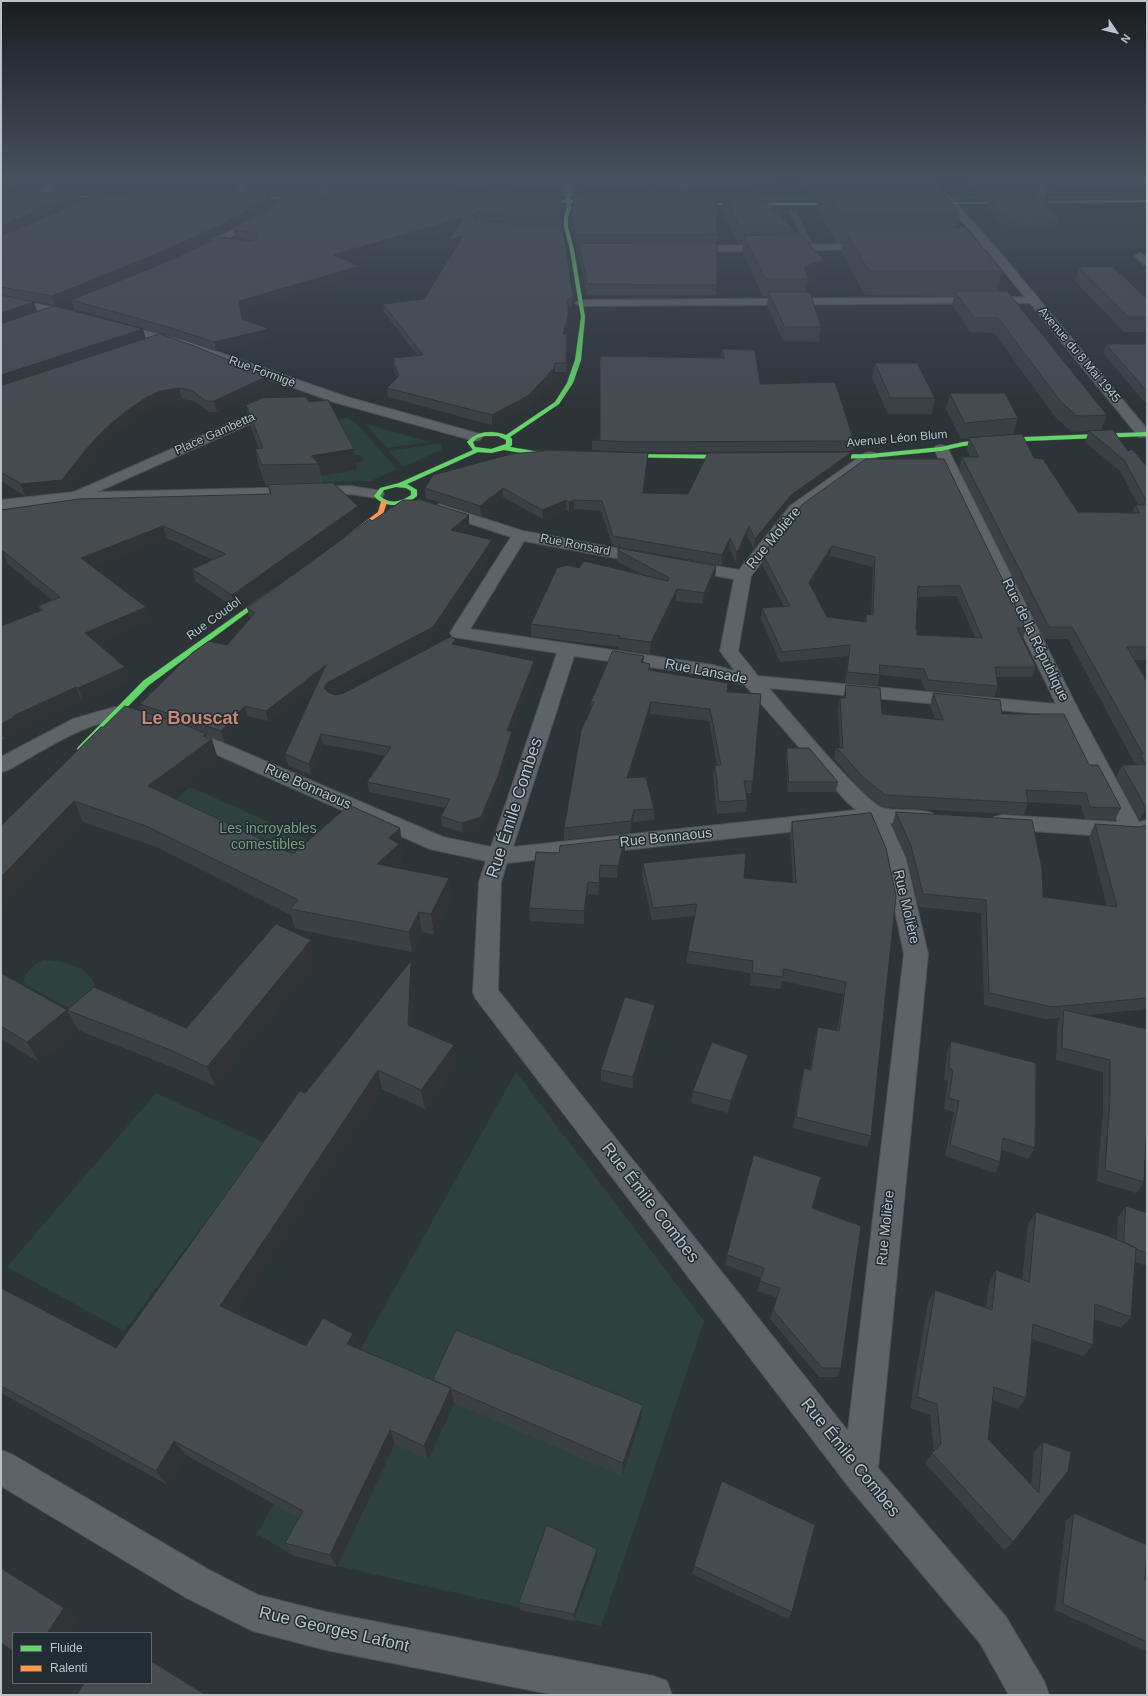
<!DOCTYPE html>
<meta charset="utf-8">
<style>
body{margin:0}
#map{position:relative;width:1148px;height:1696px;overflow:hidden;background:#2d3438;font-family:Arial,sans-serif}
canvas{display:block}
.frame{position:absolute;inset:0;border:2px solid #b8c2c8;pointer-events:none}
.legend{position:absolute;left:12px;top:1632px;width:140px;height:52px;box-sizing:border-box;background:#212c33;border:1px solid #5d686f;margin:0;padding:5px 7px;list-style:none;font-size:12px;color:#b8c2c8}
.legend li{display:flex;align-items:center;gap:8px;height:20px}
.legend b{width:20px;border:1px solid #5d686f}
.north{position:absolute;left:1096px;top:12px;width:40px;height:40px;-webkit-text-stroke:3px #212c33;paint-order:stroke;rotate:125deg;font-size:11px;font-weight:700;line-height:16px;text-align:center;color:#b8c2c8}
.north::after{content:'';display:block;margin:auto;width:14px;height:18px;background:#b8c2c8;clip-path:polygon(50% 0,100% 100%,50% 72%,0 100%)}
</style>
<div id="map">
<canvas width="1148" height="1696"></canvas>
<div class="frame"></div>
<ul class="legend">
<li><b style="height:5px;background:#63d668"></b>Fluide</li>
<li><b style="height:5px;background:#ff974d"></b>Ralenti</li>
</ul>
<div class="north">N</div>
</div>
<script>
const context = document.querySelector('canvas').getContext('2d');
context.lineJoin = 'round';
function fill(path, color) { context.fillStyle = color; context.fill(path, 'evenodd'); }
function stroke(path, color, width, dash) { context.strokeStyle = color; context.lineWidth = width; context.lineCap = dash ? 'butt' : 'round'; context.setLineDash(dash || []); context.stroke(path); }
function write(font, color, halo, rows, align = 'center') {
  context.font = font + ' Arial,sans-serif'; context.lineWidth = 3; context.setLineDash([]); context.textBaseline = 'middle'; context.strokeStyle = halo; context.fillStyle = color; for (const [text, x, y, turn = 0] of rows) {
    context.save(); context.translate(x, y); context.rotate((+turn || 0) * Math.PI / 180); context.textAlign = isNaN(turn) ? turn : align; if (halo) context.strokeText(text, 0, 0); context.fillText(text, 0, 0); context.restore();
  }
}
const green = new Path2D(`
 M347 418 354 421 397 469 371 481 285 483 363 461 364 458 361 455H349L332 420Z
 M364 423 429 442 387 448Z
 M436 444 441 445V450L403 467 389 451Z
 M190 787 307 839 285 861 166 807Z
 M43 960C65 962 93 966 97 992L71 1009 28 986 23 982C26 970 33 966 43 960Z
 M516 1072 704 1321 601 1626 294 1556 257 1534Z
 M156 1093 265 1143 124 1331 7 1267Z`);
const water = new Path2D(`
 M789 211H796L812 242H804Z`);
const street = new Path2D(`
 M65 178H76L50 192 55 196 53 198C49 199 43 198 40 194L42 189Z
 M253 178H263L241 195 237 200H231L229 198 235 191Z
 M331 178H340L326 193 333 198 328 201 315 194Z
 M562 178H570L572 194 570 196 567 197 562 194Z
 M676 178H690L684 181 690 195 688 197 685 198 680 195 675 181Z
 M1054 178H1065L1044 189 1047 195 1045 197H1039L1035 188 1036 186Z
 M944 192 947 193 993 244 1147 429V437H1139L1030 303 581 306 575 303 581 300 1025 297 986 249H949L948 247 953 244 981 243 941 197 939 195Z
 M261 214 266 217 264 219 202 253H194L193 251Z
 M872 244 877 247 876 249 687 252 682 249 687 246Z
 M1140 253 1147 257V265L1143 264 1135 256Z
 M1 297 72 311 76 312 78 314 76 316 72 317 1 303Z
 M115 323 189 342 347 397 480 434 482 437 480 440 475 441 337 403 181 348 111 328 109 326 111 324Z
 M276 403 281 404 283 407 281 410 97 492 350 486 382 491 384 494 382 497 377 498 350 494 73 502 1 510V500L74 492Z
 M941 445 946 446 948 449 1079 711 1139 822 1147 820V836L1133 838 1002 829 994 827 991 822 994 817 1002 815 1118 822 1062 716 769 688C785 707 866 804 883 808 899 812 916 808 932 813L935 818 932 823 924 825 890 823 906 859 928 954 878 1468 1006 1617 1044 1681 1049 1695H1009L980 1643 848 1486 476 999 473 992 479 882 486 861 430 849 195 745 179 740 176 736 179 732 186 730 209 737 443 837 491 847 557 653 453 637 450 633 511 537 435 512 432 509 435 506 440 504 445 506 523 531 648 554 654 556 656 559 654 562 648 564 524 541 470 629 713 665 735 671 720 651 734 579 687 571 681 569 679 566 681 563 687 561 739 570 790 506 865 453 870 452 875 453 877 456 875 459 800 512 751 576 738 651 758 676 1056 704 934 449 936 446ZM574 656 712 676 745 685 846 801 856 810 513 847ZM869 823 884 859 904 954 848 1431 498 990 501 882 507 863Z
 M115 707 136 714 139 718 136 722C126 725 120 718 112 720 76 728 41 752 8 770L1 772V757L73 719Z
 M1 1450 13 1455 211 1571 258 1595 326 1612 653 1676 667 1681 672 1695H555L326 1650 253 1631 185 1597 1 1486Z`);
const fast = new Path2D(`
 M567 193 576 195H569L570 200 606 203 604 204 570 203 571 208 568 217V227L574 250 585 317 581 360 573 383 559 404 510 437 512 439V445L510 447 534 451 560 452 563 454 560 456 534 455 504 450 491 453 478 452 407 484 417 490V496C405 507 385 509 374 496L380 488 399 483 473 450 467 442C477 431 492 430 506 435L555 402 567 383 575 360 581 317 570 250 564 227V217L567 208 566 203 530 200 532 199 566 200 565 194ZM485 436H498L506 440V444L491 449 475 447 473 442 477 438ZM396 487 406 488 411 491V495C401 502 390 505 380 496L384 490Z
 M1 195 120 196 122 197H1Z
 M240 197H310L312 198 239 199Z
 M1147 200V202L922 204 920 203Z
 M686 203H848L850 204 848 205H685Z
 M1147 432V436L1002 442 963 446 941 451 870 458 822 459 819 457 822 455 870 454 941 447 963 442 1002 438Z
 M618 454 736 455 739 457 736 459 616 457V455Z
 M272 590 275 592 274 593 149 685 84 751H78L77 749 78 747 143 681Z`);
const slow = new Path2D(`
 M384 500 387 502 383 514 349 539H345V537L378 512 381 502Z`);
const tram = new Path2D(`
 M1 192H27
 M67 193H107
 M259 194 487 196
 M551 196 585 197
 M751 198H823
 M937 198 1147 197
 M639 199H729`);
const wall = new Path2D(`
 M1 178H251L231 194 53 192 51 184 55 181 41 188 39 192H1Z
 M329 178 314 194H270L271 202 252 218 226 232 149 268 55 305 34 302 37 311 146 339 270 387 217 412H209L194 401 182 399 164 402 150 408 128 423 109 441 92 459 66 491 25 496 1 481V192L81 201 28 224 245 194 244 185Z
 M561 178V196L331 194 328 193 327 184Z
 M571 178H676L679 187 685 191 684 199H686V191L689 189 686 182V178H777L781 184 780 192H746L791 227 790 236 822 277 808 283 806 292 821 327 819 342 783 341 767 306 768 297H763L743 253V244H738L722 208 723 199H718L716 196 717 234 716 243 717 285 716 295H587L579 254V245H577L573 227V217L579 196V193L573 191ZM622 198 665 199H652Z
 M801 178H856L857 180 960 213 957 228 1002 271 997 291 1107 415 1101 430 1072 432 1056 418 994 333 970 332 952 305 954 296 865 295 841 252 843 243H836L817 208 818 198 812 199Z
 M968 178H1051L1039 183 1040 187 1037 197 979 198 967 184Z
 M1051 178H1147V190H1066L1064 188 1055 197H1047L1048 194 1046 190 1049 179Z
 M562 197V204L560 222H511L479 219H478L510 224H561L573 304 572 307H568V325L565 334H567L566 372H555L554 377 529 405 492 425 388 397 387 388 397 378 394 370 393 361H394L393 358 417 355 384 312 383 304 424 299 457 246 449 248V240L456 228 346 260 361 274 241 310 242 319 271 338 216 351 167 335 74 309 71 300 252 241 236 238 234 230Z
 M989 198 1047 206 1046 207 1058 219 1056 228H1022L1009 227 1005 224H1002L987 206Z
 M1079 267 1147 299V332H1124L1075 281Z
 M1106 344H1147V405L1103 353Z
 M722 349 760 384 854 441 852 451 630 452 592 450V440L600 439 721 358Z
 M875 363 935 398 932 414H888L872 378Z
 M950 393 1018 418 1013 434 961 439 946 409Z
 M309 402 354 449 357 470 321 476 323 484 360 519 235 608 196 582 192 569 213 560 167 538 94 567 150 620 97 643 130 680 83 701 81 700 20 729V731L4 739H1V626L40 611 38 606 52 600 8 564 1 567V510L270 494 268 486H266L260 470 255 449H259L250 425 246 405Z
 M1089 431 1128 451 1147 467V660H1134L1147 682V819L1140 820 1116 777 1122 765 1135 764 1068 639H1044L959 468 962 457H970L967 449 969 438 1034 458 1078 512 1132 513 1135 505H1138L1120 471 1085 442Z
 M852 452 850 462 789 505 754 549 747 536 736 563 729 548 721 565 613 546 601 511 574 509 569 512 566 510 543 519 503 497 481 516 426 498 425 488 648 453 644 493 688 494Z
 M866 459 1026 628 1023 639H1022L1036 667 1032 677H996L998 686 994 697 925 690 921 679 880 675 877 686 845 683 848 656 780 662 761 619 762 608 784 607 762 564 763 554ZM830 556 873 567 871 615 866 614 864 622 827 617 811 586ZM957 596 975 637 917 635 916 630 918 597Z
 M469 515V525L460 532 492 540 493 550 434 637 330 693 336 695 344 693 456 645 534 661 535 671 512 731V741L499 786 482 828 463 833 442 826 441 816 445 808 369 792 367 782 385 756 323 744 311 775 288 765 285 754 318 683 268 721 247 716 224 742 206 736 218 759 169 796 293 854 403 849 400 852 402 864 398 868 449 878 451 899 434 935 422 932 412 952 295 929 291 915 154 846 83 822 1 909 103 727 142 712 140 704 227 645 250 619V618L247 608 372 521Z
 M618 548 716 566 715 577 703 604 676 601 650 654 618 649V647L531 636V624L579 568 641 574 618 562 617 559Z
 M643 663 650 664V670L727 692 753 781 751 793H746L747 800 746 812 717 814 713 777 715 765H717L709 721 650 714 630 778 654 809V820L633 822 630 833 564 840V828L590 710 591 702Z
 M846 685 882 714 935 719 930 705 933 693 1002 714 1089 765 1121 808 1115 820 1085 819 1081 805 1028 802 1024 815 882 807 861 790 834 759 836 747 840 748 838 709 840 698H843Z
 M787 748 838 782 836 792H788L786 758Z
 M896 812 1043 897 1107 906 1089 837 1095 824 1139 827 1147 825V1009L1087 1015 1147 1029V1152L1145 1151 1144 1182 1136 1193 1097 1181 1103 1110V1072L1056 1060 1058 1022 1060 1018 1045 1019 984 1005 981 913 919 907 907 859 892 825Z
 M871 813V1136L867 1147 793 1128 801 1080 804 1068 810 1070 815 1038 818 1027 837 1031 843 994 782 981 780 989 750 985 751 973 686 963 688 951 695 916 652 920 642 875 643 863 744 878 793 883 790 834 792 822Z
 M625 851 617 878 600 877 598 895 588 894 584 924 530 921 529 908 559 853Z
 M316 961 215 1086 177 1069 78 1030 39 1062 1 1039V973L67 1010 186 1028Z
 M411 961 414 981 412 1027 456 1065 425 1109 382 1089 235 1313 306 1346 353 1334 359 1349 433 1380 643 1405 641 1419 622 1476 454 1403 428 1460 395 1444 337 1567 294 1556 285 1543 299 1518 186 1455 168 1485 1 1393V1288L116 1348 305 1093Z
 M654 1017 633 1089 601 1081V1070Z
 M951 1041 1035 1148 1028 1159 1002 1150 1000 1162 995 1173 945 1156 954 1112 944 1109 948 1081 944 1080 947 1052Z
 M748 1055 745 1067 728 1113 691 1103 693 1091Z
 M1126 1206 1147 1213V1266L1135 1262 1131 1317 1121 1328 1094 1319 1093 1345 1083 1356 1032 1339 1026 1398 1018 1409 992 1400 988 1439 1031 1485 1034 1453 1043 1442 1071 1452 1013 1542 1004 1550 925 1463 934 1451 930 1415 910 1408 928 1302 935 1290 986 1308 989 1283 996 1270 1022 1279 1028 1224 1036 1212 1117 1239 1118 1217Z
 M812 1208 841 1368 837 1377H819L770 1319 777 1298 757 1291 761 1278 725 1265 727 1255Z
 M722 1481 792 1612 788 1619 692 1574Z
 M1074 1513 1145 1580 1147 1581V1652L1055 1610 1066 1521Z
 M597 1557 574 1621 520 1610 519 1603Z`);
const shadedWall = new Path2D(`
 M41 178H62L41 188 39 192 37 183 39 179Z
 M239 178H251L231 194 229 185Z
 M320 178H329L314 194 312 186Z
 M1036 178H1051L1035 185 1034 189Z
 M1066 178 1064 188 1055 197 1058 187Z
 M78 193 81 201 1 236V226Z
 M270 194 271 202 252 218 226 232 149 268 55 305 52 296Z
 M562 197V204L560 222V215Z
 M1049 198 1047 206 1041 213 1043 205Z
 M479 211V219L472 223V215Z
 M462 218 463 226 334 263 333 255Z
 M463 236 464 244 449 248V240Z
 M824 260 822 277 808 283V279L804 267Z
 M360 266 361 274 241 310 239 301Z
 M573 295V304L572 307V299Z
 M568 299V325L563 343V334Z
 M34 302 37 311 1 324V313Z
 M143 329 146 339 1 387V375Z
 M269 329 271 338 216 351 214 342Z
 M555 363V372L554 377 529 405 492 425V415Z
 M268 376 270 387 217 412 214 401Z
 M179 388 182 399 164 402 150 408 128 423 109 441 92 459 66 491 25 496 21 484 88 447 105 429 125 412 147 397 161 391Z
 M354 449 357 470 321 476 319 464 311 456Z
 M852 452 850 462 789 505 754 549 755 539 791 495Z
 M648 453 647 462 643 502V493Z
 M503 488V497L481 516 480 506Z
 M566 500V510L543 519 542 510Z
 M574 500V509L569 512V502Z
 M358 506 360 519 235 608 232 595Z
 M469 515V525L452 539 451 530Z
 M163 526 167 538 86 571 81 558Z
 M749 526 747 536 736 563 737 553Z
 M730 538 729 548 721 565 722 555Z
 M492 540 493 550 434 637 330 693 326 698 324 688 328 682Z
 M832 546 830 556 807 592 809 583Z
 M3 551 8 564 1 567V552Z
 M716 566 715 577 703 604 704 593Z
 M677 589 676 601 650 654 651 642Z
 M146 607 150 620 90 647 85 633Z
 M456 639 457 649 452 644Z
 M644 656 643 668 641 662Z
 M534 661 535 671 508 741 507 731Z
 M326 665 328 675 268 721 266 711Z
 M125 667 130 680 83 701 78 688Z
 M76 687 81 700 20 729V731L4 739 1 733V724L13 716Z
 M651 702 650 714 627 790V778Z
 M245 706 247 716 224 742 221 731Z
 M512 731V741L499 786 482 828 463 833 462 823Z
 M206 734 208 742 212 739 218 759 156 807 148 786Z
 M321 734 323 744 311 775 309 764Z
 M74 801 83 822 1 909V877Z
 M1146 808H1147V819L1140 820Z
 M634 810 633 822 630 833 631 821Z
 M400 828 403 849 400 852 402 864 380 884 377 864 389 838Z
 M625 839V851L617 878 618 866Z
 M600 865V877L598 895 599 883Z
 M449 878 451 899 434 935 431 914Z
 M588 882V894L584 924V911Z
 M419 912 422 932 412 952 409 932Z
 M311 940 316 961 215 1086 207 1067Z
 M411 961 414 981 411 1045 408 1025Z
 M655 1005 654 1017 633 1089V1077Z
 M67 1010 78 1030 39 1062 27 1042Z
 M454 1045 456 1065 425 1109 421 1090Z
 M748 1055 745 1067 728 1113 731 1101Z
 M378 1070 382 1089 229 1323 220 1306Z
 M353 1334 359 1350 347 1344Z
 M451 1388 454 1404 428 1460 424 1446Z
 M643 1405 641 1419 622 1476 623 1463Z
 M390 1430 395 1444 337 1567 330 1555Z
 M174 1441 186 1455 168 1485 156 1471Z
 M597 1549V1557L574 1621V1614Z
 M64 1608 80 1619 71 1633H47Z`);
const building = new Path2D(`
 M1 178H41L39 179 37 183 1 184Z
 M61 178H239L229 185 51 184Z
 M253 178H320L312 186 244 185Z
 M333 178H561V188L329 186 327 184Z
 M572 178H676L679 187 685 191 579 188 580 186 573 182Z
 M688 178H777L781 184H739L746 190 718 191 717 187V191H686L692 187Z
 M812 178H856L857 180H821V183H814Z
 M974 178H1036L1040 187H982Z
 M1051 178H1066L1058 187H1050L1051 185 1049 179Z
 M1067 178H1147V180H1069Z
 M932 179 960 213 841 214 821 180Z
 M1 192 78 193 1 226Z
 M723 192H756L791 227H740Z
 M96 193 270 194 251 209 225 223 147 258 52 296 1 287V236L79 203Z
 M284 195 562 197 560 215H511L479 211 472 215 475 219 510 224H561L565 242 573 295 572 299H568V316L563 334H567L566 363H555L554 368 529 395 492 415 387 388 399 376 393 361H395L393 358 423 355 383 304 424 299 463 236 449 240 462 218 333 255 360 266 239 301 242 319 269 329 214 342 165 326 71 300 157 266 221 237 250 241 255 240 257 236 255 234 234 230 261 215Z
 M574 196 652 199H717V234L577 235 573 217Z
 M989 198H1049L1043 205 1058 219 1024 220 1011 219 1007 215H1004Z
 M966 228 1002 271H869L845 229Z
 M800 235 824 260 804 267 808 279H765L744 236Z
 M717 243V285L587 284 579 244Z
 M1079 267H1113L1147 299V317H1129Z
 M955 291H1007L1107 415 1077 416 1061 402 998 318H974Z
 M769 292H810L821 327H785Z
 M1 295 34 302 1 313Z
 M54 306 143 329 1 375V324Z
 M160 334 194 346 268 376 214 401H206L191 390 179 388 161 391 147 397 125 412 105 429 88 447 62 480 21 484 1 472V386Z
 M1106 344H1147V391Z
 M722 349 755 350 760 384 835 382 854 441 630 442 592 440 600 439V356L724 358Z
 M875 363H917L935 398H891Z
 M950 393H1005L1018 418 965 423Z
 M306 397 309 402 328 400 354 449 311 456 319 464 262 465 255 449 263 448 246 405 262 398Z
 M1113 430 1128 451 1132 449 1147 467V502L1124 460 1089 431Z
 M1022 434 1034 458 1043 459 1078 512 1140 513 1135 505H1147V647H1127L1147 682V808H1146L1122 765 1145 764 1140 754H1143L1072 627H1049L962 457H979L969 438Z
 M544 450 648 453 643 493 688 494 708 453 852 452 791 495 755 539 749 526 737 553 730 538 722 555 613 536 602 501 574 500 569 502 566 500 542 510 503 488 480 506 425 488 433 475 511 454 544 451Z
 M866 459H944L1026 628H1017L1036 667H995L998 686 928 680 924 669 879 665 880 675 847 672 850 645 782 652 762 608 790 606 763 554 803 504ZM832 546 875 557 873 615 866 614V622L827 617 809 583ZM960 586 982 638 917 635V630H916L918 587Z
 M333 483 358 506 232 595 192 569 226 554 163 526 81 558 146 607 85 633 125 667 78 688 76 687 13 716 14 717 1 724V626L43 610 38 606 60 597 3 551 1 552V510L79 499 271 494 268 485Z
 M418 499 469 515 451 530 492 540 433 627 328 682 324 688 329 693 336 695 344 693 450 637 456 639 452 644 534 661 507 731H512L498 776 481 817 462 823 441 816 450 799 367 782 391 747 321 734 309 764 285 754 326 665 266 711 245 706 221 731 140 704 192 653 209 641 227 645 255 613 247 608 370 519 372 521 403 500H417Z
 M618 548 716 566 704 593 677 589 651 642 619 638 620 636 531 624 557 568 567 565 579 568 584 561 668 581 669 578 618 550Z
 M613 651 644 656 641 662 650 664 648 670 728 683 727 692 761 694 753 781H744L747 800 719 802 715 765H721L710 709 651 702 627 778 646 777 654 809 634 810 631 821 564 828 581 731 594 702H591Z
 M846 685 880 688 882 714 943 720 933 693 1000 700 1002 714H1064L1089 765H1098L1121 808 1090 807 1086 793 1026 790 1028 803 885 795 864 778 836 747 843 748 840 698H845Z
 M125 706 188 726 206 734 203 736 212 739 148 786 293 854 349 805 400 828 389 838 399 844 377 864 449 878 431 914 419 912 409 932 290 909 298 900 146 826 74 801 1 877V826L101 727H103Z
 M787 748H809L838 782H789Z
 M896 812 1032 820 1042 868 1043 897 1117 907 1095 824 1139 827 1147 825V998L1052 1007 989 993 986 900 923 894 911 846Z
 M871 813 886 848 896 896 871 1136 796 1117 804 1068 811 1070 818 1027 839 1031 846 982 783 969V977L752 973 753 961 688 951 697 904 653 908 643 863 746 853 744 878 796 883 792 822Z
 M625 839 618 866 600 865 599 883 588 882 584 911 529 908 536 852 559 853 560 846Z
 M276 924 311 940 207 1067 168 1049 67 1010 27 1042 1 1026V973L67 1010 94 987 186 1028Z
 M411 961 408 1025 454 1045 421 1090 378 1070 220 1306 306 1346 323 1318 353 1334 347 1344 451 1388 424 1446 390 1430 330 1555 285 1543 303 1511 174 1441 156 1471 1 1386V1288L116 1348 300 1091 305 1093Z
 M625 997 655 1005 633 1077 601 1070Z
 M1064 1010 1147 1029V1138L1146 1137 1144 1182 1105 1170 1110 1098V1060L1062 1048Z
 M951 1041 1036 1063 1035 1148 1003 1138 1000 1162 950 1145 959 1101 949 1098 953 1070 949 1068Z
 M712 1042 748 1055 731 1101 693 1091Z
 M754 1155 821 1177 812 1208 861 1226 841 1368H822L773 1310 780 1288 760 1281 764 1268 727 1255Z
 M1126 1206 1147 1213V1253L1136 1249V1248L1124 1242Z
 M1036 1212 1106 1235 1136 1248 1131 1317 1095 1304 1093 1345 1033 1324 1026 1398 994 1387 988 1439 1039 1493 1043 1442 1071 1452 1068 1471 1013 1542 932 1453 941 1444 937 1404 917 1397 935 1290 992 1310 996 1270 1029 1282Z
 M456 1330 643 1405 623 1463 451 1389V1388L433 1380Z
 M722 1481 815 1525 792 1612 694 1566Z
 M1074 1513 1147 1545 1145 1580 1147 1581V1642L1063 1604Z
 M547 1525 597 1549 574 1614 519 1603Z
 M1 1568 64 1608 47 1633H13V1651L1 1643Z
 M151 1661 206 1695H77L84 1683H151Z`);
const farStreetnames = [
 ["Avenue du 8 Mai 1945",1079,355,50],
 ["Rue Formigé",262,372,20],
 ["Place Gambetta",215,434,-24],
 ["Avenue Léon Blum",897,439,-5],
 ["Rue Ronsard",575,545,11],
 ["Rue Coudol",214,619,-36]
];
const streetNames = [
 ["Rue Molière",774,538,-50],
 ["Rue de la République",1035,640,64],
 ["Rue Lansade",706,672,11],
 ["Rue Bonnaous",308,787,24],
 ["Rue Bonnaous",666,838,-6],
 ["Rue Molière",906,907,77],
 ["Rue Molière",886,1228,-84]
];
const parkNames = [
 ["Les incroyables",268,829],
 ["comestibles",268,845]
];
const nearStreetnames = [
 ["Rue Émile Combes",515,808,-72],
 ["Rue Émile Combes",650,1203,52],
 ["Rue Émile Combes",850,1458,51],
 ["Rue Georges Lafont",334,1630,13]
];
const districtNames = [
 ["Le Bouscat",190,719]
];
fill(green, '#2d413e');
fill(water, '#3c515f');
stroke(street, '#4b5053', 2);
stroke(fast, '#4b5053', 1);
stroke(slow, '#4b5053', 1);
fill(street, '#5d6366');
fill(fast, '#63d668');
fill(slow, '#ff974d');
stroke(tram, '#61666a', 1);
fill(wall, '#3b4044');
fill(shadedWall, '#303437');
fill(building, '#454b4f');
stroke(building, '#303437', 1);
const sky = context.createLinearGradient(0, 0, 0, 416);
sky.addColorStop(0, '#191d1f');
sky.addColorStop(0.43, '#46505e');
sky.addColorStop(1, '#46505e00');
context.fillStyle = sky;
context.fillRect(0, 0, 1148, 416);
write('12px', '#b8c2c8', '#212c33', farStreetnames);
write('14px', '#b8c2c8', '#212c33', streetNames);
write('14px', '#799c7a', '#212c33', parkNames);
write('17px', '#b8c2c8', '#212c33', nearStreetnames);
write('bold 18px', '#ca8671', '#212c33', districtNames);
</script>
